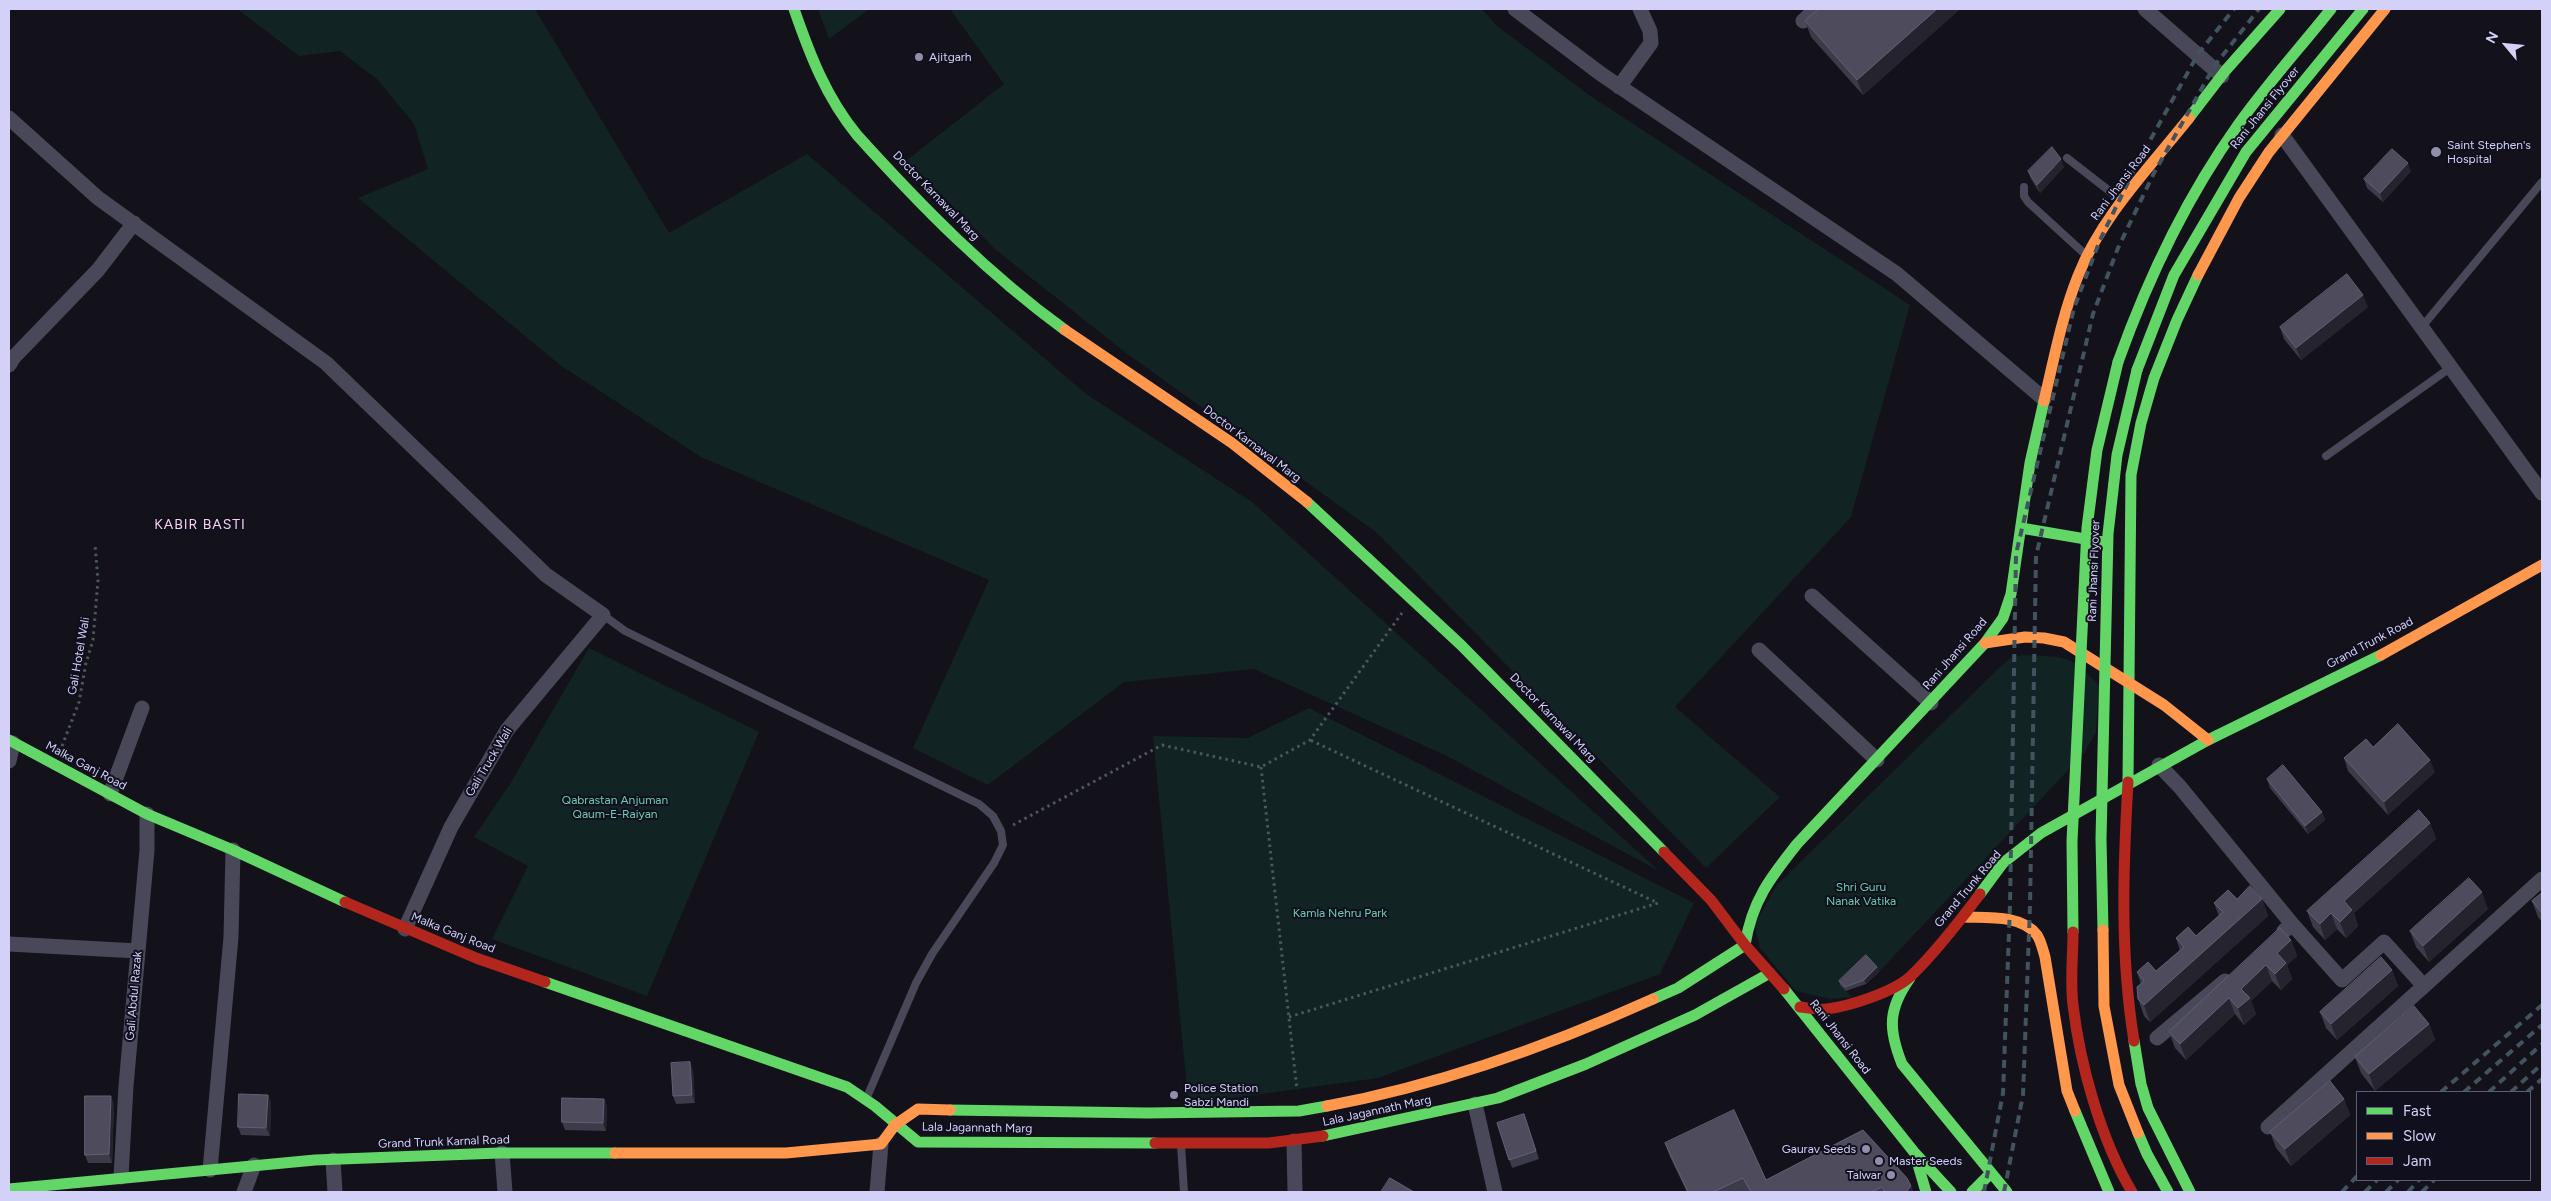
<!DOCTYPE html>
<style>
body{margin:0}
#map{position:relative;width:2551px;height:1201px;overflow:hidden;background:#13121a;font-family:Figtree,sans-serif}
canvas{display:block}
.frame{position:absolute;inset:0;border:10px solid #d3d1f8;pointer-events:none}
.legend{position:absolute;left:2356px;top:1091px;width:175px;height:90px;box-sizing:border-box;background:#100f1d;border:1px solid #5e5d75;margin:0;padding:6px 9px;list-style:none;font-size:15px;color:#d3d1f8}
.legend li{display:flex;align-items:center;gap:10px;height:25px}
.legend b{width:25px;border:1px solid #5e5d75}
.north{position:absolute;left:2481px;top:20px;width:50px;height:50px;-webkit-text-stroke:4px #100f1d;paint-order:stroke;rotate:298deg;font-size:14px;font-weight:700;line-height:20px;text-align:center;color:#d3d1f8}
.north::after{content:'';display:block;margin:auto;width:18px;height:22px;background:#d3d1f8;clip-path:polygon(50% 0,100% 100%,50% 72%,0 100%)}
</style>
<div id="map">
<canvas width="2551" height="1201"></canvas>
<div class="frame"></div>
<ul class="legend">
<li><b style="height:6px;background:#63d668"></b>Fast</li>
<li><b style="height:6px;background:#ff974d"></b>Slow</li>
<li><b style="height:6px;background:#b3261e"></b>Jam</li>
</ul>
<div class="north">N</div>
</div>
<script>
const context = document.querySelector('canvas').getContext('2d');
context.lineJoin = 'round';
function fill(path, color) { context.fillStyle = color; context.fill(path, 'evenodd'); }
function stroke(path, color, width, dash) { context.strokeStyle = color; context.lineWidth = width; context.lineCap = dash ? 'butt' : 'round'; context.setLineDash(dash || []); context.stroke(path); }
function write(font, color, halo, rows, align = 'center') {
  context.font = font + ' Figtree,sans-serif'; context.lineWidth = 4; context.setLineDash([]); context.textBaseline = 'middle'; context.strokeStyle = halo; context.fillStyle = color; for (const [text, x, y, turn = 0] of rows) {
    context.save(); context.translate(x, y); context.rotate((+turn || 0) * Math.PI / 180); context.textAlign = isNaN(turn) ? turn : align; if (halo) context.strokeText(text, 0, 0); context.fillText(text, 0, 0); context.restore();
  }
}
const green = new Path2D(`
 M237 9H535L669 233 807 154 1086 394 1252 502 1659 871 1447 756 1254 669 1124 682 988 785 913 748 989 580 701 457 560 365 358 198 428 169 414 124 377 79 340 51 299 56Z
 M818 9H869L829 39Z
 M950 9H1482L1497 26 1589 95 1910 305 1851 517 1675 707 1780 797 1706 868 1376 532 1126 353 996 250 907 160 1004 84Z
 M589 648 759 732 647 996 492 939 528 866 474 837 510 784Z
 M2023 655C2066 658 2067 652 2099 685L2096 732 2085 752 1879 972 1867 960 1841 985 1852 997 1830 999 1796 991 1760 948 1756 932 1757 920 1777 885 2000 667 2010 658Z
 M1309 708 1694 903 1660 974 1378 1078 1232 1098 1188 1099 1153 736 1248 738Z`);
const path = new Path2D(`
 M62 746 79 702 86 663 93 640 98 580 95 545
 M1261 767 1297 1090
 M1013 825 1162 745 1261 767 1310 740 1402 613
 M1289 1017 1658 903 1310 740`);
const lane = new Path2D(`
 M2067 158 2121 200
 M2024 187V196L2028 202 2087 256
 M2421 328 2542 182
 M2326 456 2450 368
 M603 615 625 631 979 804 993 816 1001 831 1003 845 994 863 932 954 916 983 867 1097
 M1181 1145 1184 1192`);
const street = new Path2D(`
 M1515 9 1601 74 1897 274 2044 399
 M2145 9 2222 76
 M1803 21 1816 9
 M1619 87 1651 43 1650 31 1640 9
 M9 118 98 198 326 363 546 575 603 615 507 730 451 827 405 929
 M2282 135 2542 493
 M9 365 14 357 98 270 134 223
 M1812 596 1931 703
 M1759 650 1877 760
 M9 761 13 743
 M2159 765 2180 787 2292 924 2284 931
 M110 794 142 708
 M9 944 138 951
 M2424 986 2542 879
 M2157 1038 2225 981
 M1475 1104 1495 1192
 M2268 1127 2424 986 2384 942 2342 980 2292 924
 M1294 1141 1295 1192
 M502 1153 505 1192
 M333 1160 335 1192
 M210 1170 231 937 233 850
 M121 1177 126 1086 147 850V814
 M244 1192 254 1165
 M877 1192 881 1144`);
const fast = new Path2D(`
 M794 9C810 55 826 97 857 135 921 206 988 274 1065 330
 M2189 118 2226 70 2280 9
 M2118 362C2148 278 2186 198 2238 125 2267 84 2300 48 2331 9
 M2137 370 2174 275 2246 152 2363 9
 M1307 502 1461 645 1664 852
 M2021 528 2103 542
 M9 740 147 814 233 850 345 902
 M2128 782 2131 475 2141 423 2154 378 2177 320 2198 275
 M1980 894 2003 863 2041 833 2208 740 2381 655
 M1745 945C1752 901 1770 878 1797 844L1985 643 2003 618 2011 594 2030 463 2044 401
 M1910 978C1888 1009 1888 1029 1902 1064L2007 1192
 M545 982 847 1087 875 1106 918 1142 1155 1143
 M1784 989 1914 1152 1951 1192
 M1653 999 1678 988 1745 945
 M2134 1041 2141 1084 2148 1108 2190 1192
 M950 1110 1147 1113 1299 1111 1327 1106
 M2075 1111 2109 1192
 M1323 1136 1498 1098 1586 1064 1695 1015 1770 973
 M1916 1158 1926 1192
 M9 1189 315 1160 499 1153H615
 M1972 1192 1990 1174`);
const slow = new Path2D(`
 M2198 275 2239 198 2269 152 2385 9
 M1065 330 1232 443 1307 502
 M2044 401C2054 359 2062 316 2078 276 2101 217 2150 167 2189 118
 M1985 643 2025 637 2044 638 2064 642 2164 705 2208 740
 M2381 655 2542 565
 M1963 917C1986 918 2021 914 2037 935 2041 941 2043 950 2045 957L2067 1091 2075 1111
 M1327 1106C1440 1085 1549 1046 1653 999
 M615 1153H786L881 1144 895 1125 918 1109 950 1110`);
const jam = new Path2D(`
 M2128 782C2123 869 2120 955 2134 1041
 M1664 852 1711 900 1745 945 1784 989
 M345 902 476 958 545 982
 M1800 1007C1809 1008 1818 1010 1827 1009 1850 1006 1894 992 1911 976 1936 952 1959 922 1980 894
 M1155 1143H1269L1323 1136`);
const rail = new Path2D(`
 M2441 1092 2542 1005
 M2464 1092 2542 1025
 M2489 1092 2542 1044
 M2511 1092 2542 1064
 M2527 1092 2542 1079
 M1984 1192 2003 1093 2010 905 2016 554 2074 308 2100 240 2137 164 2198 54 2234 9
 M2004 1192 2023 1095 2030 906 2036 556 2093 314 2118 248 2154 173 2215 65 2259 9
 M2342 1192 2357 1176
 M2365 1192 2377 1180
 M2386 1192 2398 1180
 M2408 1192 2419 1180
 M2422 1192 2434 1180`);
const fastBridge = new Path2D(`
 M2103 930 2101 839 2108 534 2117 455 2137 370
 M2073 932 2072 841 2087 528 2097 450 2118 362
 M2138 1133 2147 1154 2168 1192`);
const slowBridge = new Path2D(`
 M2103 930 2104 1006 2119 1085 2138 1133`);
const jamBridge = new Path2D(`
 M2073 932C2073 956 2070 981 2073 1005 2080 1065 2101 1140 2132 1192`);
const wall = new Path2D(`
 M1819 9H1960L1863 95 1811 37 1805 21Z
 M2064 167 2040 193 2031 179 2028 171Z
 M2411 171 2383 202 2367 188 2364 179Z
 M2368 307 2301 360 2284 339 2280 327Z
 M2373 747 2435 772 2388 815 2348 771 2344 758Z
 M2267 779 2322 812 2325 820 2308 834 2270 788Z
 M2430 823 2436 839 2354 913 2358 926 2346 938 2337 929 2325 940 2313 927 2307 911Z
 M2542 893V922L2538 917 2532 901Z
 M2237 899H2262L2268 916 2150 1022 2144 1016 2138 999 2141 984 2137 972 2156 971 2180 951 2176 938 2196 936 2219 916 2214 903Z
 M2488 909 2429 962 2416 947 2410 931Z
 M2291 940 2297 956 2287 965 2292 979 2281 990 2272 981 2251 1001 2256 1014 2244 1025 2235 1014 2186 1060 2175 1048 2169 1032Z
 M1877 967 1879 972 1866 984 1846 991 1840 985 1839 981Z
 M2392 970 2398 986 2337 1040 2326 1028 2320 1012Z
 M2429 1024 2435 1040 2375 1091 2361 1073 2355 1057Z
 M693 1070 695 1103 676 1104 673 1096Z
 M268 1095 271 1103 270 1136 241 1135 238 1127Z
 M604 1099 607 1107 606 1131 565 1130 562 1122Z
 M2344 1099 2350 1115 2291 1166 2276 1148 2270 1132Z
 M114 1104 112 1163H88L85 1155Z
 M1524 1114 1539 1159 1512 1168 1497 1123Z
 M1665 1143 1766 1180 1911 1186 1913 1192H1687L1670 1157Z`);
const shadedWall = new Path2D(`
 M1937 9H1960L1863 95 1857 80Z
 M2061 159 2064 167 2040 193 2037 185Z
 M2408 163 2411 171 2383 202 2380 193Z
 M2363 295 2368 307 2301 360 2296 348Z
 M2430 760 2435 772 2388 815 2384 802Z
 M2322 812 2325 820 2308 834 2305 826Z
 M2430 823 2436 839 2354 913 2358 926 2346 938 2340 922 2344 901Z
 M2482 892 2488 909 2429 962 2423 946Z
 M2262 899 2268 916 2150 1022 2144 1005Z
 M2331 913 2337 929 2325 940 2320 924Z
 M2291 940 2297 956 2287 965 2292 979 2281 990 2275 974 2277 953Z
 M2266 965 2272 981 2251 1001 2256 1014 2244 1025 2238 1008 2241 989Z
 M1877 967 1879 972 1866 984 1864 980Z
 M2392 970 2398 986 2337 1040 2331 1024Z
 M2229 998 2235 1014 2186 1060 2180 1044Z
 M2429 1024 2435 1040 2375 1091 2369 1074Z
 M690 1062 693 1070 695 1103 692 1095Z
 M268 1095 271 1103 270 1136 266 1128Z
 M111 1096 114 1104 112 1163 109 1154Z
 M604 1099 607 1107 606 1131 603 1123Z
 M2344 1099 2350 1115 2291 1166 2285 1149Z
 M1911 1186 1913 1192H1906Z`);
const building = new Path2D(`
 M1819 9H1937L1857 80 1805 21Z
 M2052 147 2061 159 2037 185 2028 171Z
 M2392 149 2408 163 2380 193 2364 179Z
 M2347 274 2363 295 2296 348 2280 327Z
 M2398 724 2430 760 2384 802 2344 758 2366 739 2373 747Z
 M2283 765 2322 812 2305 826 2267 779Z
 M2419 810 2430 823 2344 901 2352 910 2340 922 2331 913 2320 924 2307 911Z
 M2469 878 2482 892 2423 946 2410 931Z
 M2250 886 2262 899 2144 1005 2138 999 2137 987 2144 981 2137 972 2148 962 2156 971 2184 947 2176 938 2188 927 2196 936 2223 912 2214 903 2228 890 2237 899Z
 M2542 893V913L2532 901Z
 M2280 928 2291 940 2277 953 2286 963 2275 974 2266 965 2241 989 2250 998 2238 1008 2229 998 2180 1044 2169 1032Z
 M1866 955 1877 967 1864 980 1845 987 1839 981Z
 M2381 957 2392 970 2331 1024 2320 1012Z
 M2414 1006 2429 1024 2369 1074 2355 1057Z
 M690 1062 692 1095 673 1096 671 1063Z
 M2330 1081 2344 1099 2285 1149 2270 1132Z
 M239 1094 268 1095 266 1128 238 1127Z
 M85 1096H111L109 1154 85 1155Z
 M562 1098 604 1099 603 1123 562 1122Z
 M1734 1110 1766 1180 1863 1130 1907 1178 1911 1186 1906 1192H1885L1882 1187 1871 1192H1751L1743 1178 1713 1192H1688L1665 1143Z
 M1524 1114 1536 1151 1509 1160 1497 1123Z
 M1390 1178 1414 1192H1381Z`);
const markers = [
 [919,57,5,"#908eaa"],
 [2436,152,6,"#908eaa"],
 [1174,1095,5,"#908eaa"],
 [1866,1149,5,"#908eaa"],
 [1879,1161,5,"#908eaa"],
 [1891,1175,5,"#908eaa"]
];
const poiNames = [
 ["Ajitgarh",929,57],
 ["Saint Stephen's",2447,145],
 ["Hospital",2447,159],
 ["Police Station",1184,1088],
 ["Sabzi Mandi",1184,1102],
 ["Gaurav Seeds",1856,1149,"right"],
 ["Master Seeds",1889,1161],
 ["Talwar",1881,1175,"right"]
];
const streetNames = [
 ["Rani Jhansi Flyover",2265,108,-51],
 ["Rani Jhansi Road",2121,183,-53],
 ["Doctor Karnawal Marg",936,196,46],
 ["Doctor Karnawal Marg",1252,444,37],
 ["Rani Jhansi Flyover",2094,571,-88],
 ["Grand Trunk Road",2370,643,-28],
 ["Rani Jhansi Road",1955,654,-49],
 ["Gali Hotel Wali",79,656,-80],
 ["Doctor Karnawal Marg",1553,718,46],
 ["Gali Truck Wali",489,762,-59],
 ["Malka Ganj Road",86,766,28],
 ["Grand Trunk Road",1968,889,-50],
 ["Malka Ganj Road",453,933,22],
 ["Gali Abdul Razak",134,996,-85],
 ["Rani Jhansi Road",1840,1037,52],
 ["Lala Jagannath Marg",1377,1111,-12],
 ["Lala Jagannath Marg",977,1128,1],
 ["Grand Trunk Karnal Road",444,1142,-2]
];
const parkNames = [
 ["Qabrastan Anjuman",615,800],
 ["Qaum-E-Raiyan",615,814],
 ["Shri Guru",1861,887],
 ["Nanak Vatika",1861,901],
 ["Kamla Nehru Park",1340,913]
];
const neighbourhoodNames = [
 ["KABIR BASTI",200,525]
];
fill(green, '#122323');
stroke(path, '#4b5760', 3, [2.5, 4]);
stroke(lane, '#484859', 8);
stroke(street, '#484859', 15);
stroke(fast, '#63d668', 11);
stroke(slow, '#ff974d', 11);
stroke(jam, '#b3261e', 11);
stroke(rail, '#425360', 4, [8, 6]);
stroke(fastBridge, '#63d668', 11);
stroke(slowBridge, '#ff974d', 11);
stroke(jamBridge, '#b3261e', 11);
fill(wall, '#3c3b49');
fill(shadedWall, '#25242e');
fill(building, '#4d4b5c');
stroke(building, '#626074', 1);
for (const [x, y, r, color] of markers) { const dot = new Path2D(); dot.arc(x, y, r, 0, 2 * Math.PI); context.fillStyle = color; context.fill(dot); stroke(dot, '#100f1d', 2); }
write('12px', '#d3d1f8', '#100f1d', poiNames, 'left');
write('12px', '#d3d1f8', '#100f1d', streetNames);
write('12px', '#67ceaf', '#100f1d', parkNames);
context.letterSpacing = '1px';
write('14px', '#f9d2ed', '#100f1d', neighbourhoodNames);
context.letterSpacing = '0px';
</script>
